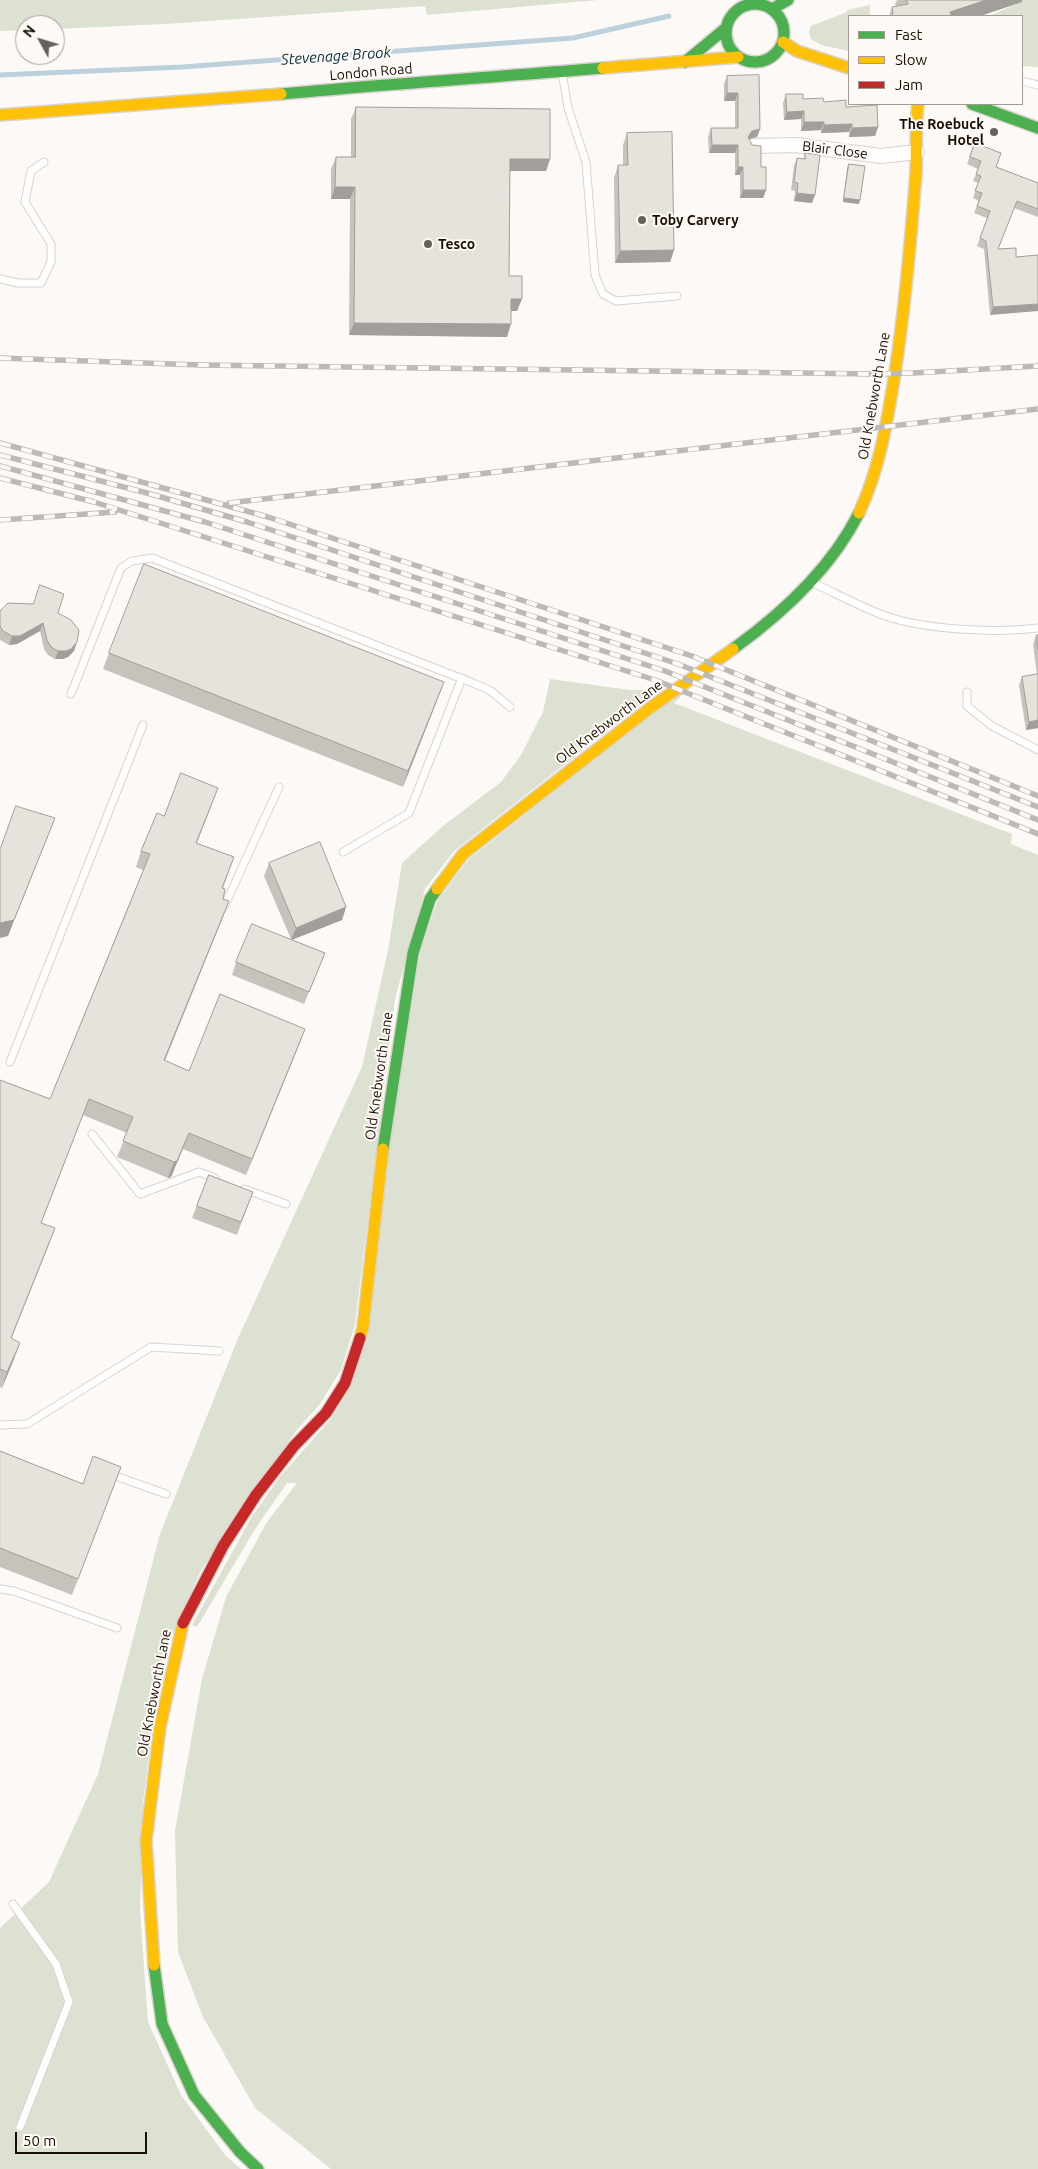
<!DOCTYPE html>
<style>
body{margin:0}
#map{position:relative;width:1038px;height:2169px;overflow:hidden;background:#fcf9f6;font-family:Ubuntu,sans-serif}
canvas{display:block}
.legend{position:absolute;left:848px;top:15px;width:175px;height:90px;box-sizing:border-box;background:#fef9f4;border:1px solid #a29b95;margin:0;padding:6px 9px;list-style:none;font-size:15px;color:#180f07}
.legend li{display:flex;align-items:center;gap:10px;height:25px}
.legend b{width:25px;border:1px solid #a29b95}
.north{position:absolute;left:15px;top:15px;width:50px;height:50px;box-sizing:border-box;background:#fef9f4;border:1px solid #a29b95;border-radius:50%;rotate:309deg;font-size:14px;font-weight:700;line-height:20px;text-align:center;color:#180f07}
.north::after{content:'';display:block;margin:auto;width:18px;height:22px;background:#68615b;clip-path:polygon(50% 0,100% 100%,50% 72%,0 100%)}
.scale{position:absolute;left:15px;top:2132px;width:132px;height:22px;box-sizing:border-box;border:2px solid #180f07;border-top:0;padding-left:6px;font-size:15px;line-height:18px;white-space:nowrap;color:#180f07;-webkit-text-stroke:4px #fef9f4;paint-order:stroke}
</style>
<div id="map">
<canvas width="1038" height="2169"></canvas>
<ul class="legend">
<li><b style="height:6px;background:#4caf50"></b>Fast</li>
<li><b style="height:6px;background:#ffc107"></b>Slow</li>
<li><b style="height:6px;background:#c62828"></b>Jam</li>
</ul>
<div class="north">N</div>
<div class="scale">50 m</div>
</div>
<script>
const context = document.querySelector('canvas').getContext('2d');
context.lineJoin = 'round';
function fill(path, color) { context.fillStyle = color; context.fill(path, 'evenodd'); }
function stroke(path, color, width, dash) { context.strokeStyle = color; context.lineWidth = width; context.lineCap = dash ? 'butt' : 'round'; context.setLineDash(dash || []); context.stroke(path); }
function write(font, color, halo, rows, align = 'center') {
  context.font = font + ' Ubuntu,sans-serif'; context.lineWidth = 4; context.setLineDash([]); context.textBaseline = 'middle'; context.strokeStyle = halo; context.fillStyle = color; for (const [text, x, y, turn = 0] of rows) {
    context.save(); context.translate(x, y); context.rotate((+turn || 0) * Math.PI / 180); context.textAlign = isNaN(turn) ? turn : align; if (halo) context.strokeText(text, 0, 0); context.fillText(text, 0, 0); context.restore();
  }
}
const green = new Path2D(`
 M0 0H598L427 15 425 6 165 24 55 29V25H25V30L0 31Z
 M1021 0H1038V67L1022 66V16H989L1021 2Z
 M870 5V16H849V51L821 45 811 39 809 32 811 26 847 12V10Z
 M714 665 674 703 1012 834 1011 844 1038 855V2169H331L255 2108 203 2017 178 1952 175 1831 202 1679 226 1597 267 1522 297 1483H287L255 1529 197 1627 192 1625 251 1518 279 1478 330 1420 349 1390 421 949 438 900 469 859Z
 M550 679 630 690H660L454 851 425 889 395 999 355 1324 341 1370 320 1404 296 1431 201 1570 161 1662 143 1802 140 1910 148 2022 181 2095 226 2156 241 2169H0V1928L49 1882 98 1774 160 1534 239 1336 362 1067 388 950 402 863 443 826 501 782 521 755 543 712Z`);
const stream = new Path2D(`
 M0 75 182 67 573 38 669 16`);
const lane = new Path2D(`
 M562 72 568 108 586 162 595 275 603 294 616 301 677 296
 M1022 81 1038 85
 M0 279 18 283H41L51 262V244L25 202 31 171 44 162
 M811 582C838 594 865 610 892 618 931 630 998 633 1038 628
 M967 692V706L992 726 1038 750
 M71 694 121 568 132 561 152 558 473 683 491 691 510 707
 M343 852 409 813 462 678
 M224 907 279 787
 M10 1062 143 725
 M92 1134 140 1194 199 1172 215 1178
 M244 1189 286 1204
 M0 1425 27 1424 151 1347 219 1351
 M110 1474 166 1494
 M0 1589 14 1591 117 1628
 M13 1904 56 1964 69 2002 20 2127`);
const street = new Path2D(`
 M754 146 795 145 881 156 917 152`);
const fast = new Path2D(`
 M726 33a29 29 0 1 1 58 0a29 29 0 1 1-58 0Z
 M772 9 788 0
 M685 62 726 28
 M281 94C388 84 496 77 603 68
 M972 104 1038 128
 M733 649C783 613 831 569 859 513
 M383 1149 413 953 430 899 437 889
 M154 1965 162 2024 194 2095 240 2152 258 2169`);
const slow = new Path2D(`
 M783 42 797 51 849 68
 M603 68 738 57
 M0 115 281 94
 M859 513C880 468 887 422 895 373 905 307 911 240 916 172 917 149 915 127 918 104
 M437 889 463 854 650 708 733 649
 M360 1338 363 1327 383 1149
 M154 1965 146 1841 160 1727 183 1623`);
const jam = new Path2D(`
 M183 1623 223 1546 256 1495 294 1446 326 1413 345 1383 360 1338`);
const rail = new Path2D(`
 M0 358 201 365 876 374 913 373 1038 366
 M0 443 268 517 692 656 1038 796
 M0 455 147 493 247 522 678 664 1038 807
 M0 466 205 522 665 671 1038 820
 M0 478 94 502 655 680 1038 834
 M229 503 1038 409
 M0 520 115 512`);
const wall = new Path2D(`
 M897 0H1022V2L980 16H889L892 7 896 6 895 4Z
 M727 76 760 129 757 137 749 139 761 167 766 190 763 198H740V175H735V153H709L708 137 711 128H735V101H724V84Z
 M786 94 803 99 824 102 846 107 878 127 875 136 849 137V132L821 133V130L801 131V119L784 120 783 103Z
 M356 107 550 159 546 171H510L509 276 517 311H511L507 337 349 335 350 199H331V169L336 157H351V119Z
 M627 133 674 250 670 262 615 263 614 178 618 165H623V145Z
 M975 143 996 167 1038 183V217L1014 208 998 249 1016 248 990 315 984 249 977 246 987 218 974 213 979 201 973 198 978 183 973 181 978 169 967 164Z
 M805 153 812 203 794 201 795 191 791 190 794 166 797 158 804 159Z
 M849 164 859 204 843 202 847 168Z
 M0 611 58 613 74 651 68 657 63 659H55L48 655 44 649 40 631 17 644 9 645 0 640Z
 M1038 635V728L1026 730 1019 685 1022 677 1037 675 1033 644 1036 636Z
 M109 653 438 698 403 787 103 669Z
 M212 804 197 843 234 857 223 888V917L165 1061 189 1071 305 1029 246 1175 183 1149 171 1177 168 1178 117 1157 127 1133 83 1115 41 1224 49 1244 11 1338 14 1359 2 1388 0 1387V1080L50 1099 143 870 136 867 141 851 164 816Z
 M269 863 346 907 342 920 292 940 325 953 304 1004 232 975 236 962 291 939 264 876Z
 M209 1175 253 1192 237 1235 192 1218Z
 M0 1451 83 1484 121 1467 72 1595 0 1567Z`);
const shadedWall = new Path2D(`
 M986 0H1022V2L980 16H949L950 12Z
 M727 93H738L735 101H724Z
 M804 111 801 119 784 120 787 112Z
 M804 122H824L821 130 801 131Z
 M852 124 849 132 821 133 824 125Z
 M878 127 875 136 849 137 852 128Z
 M760 129 757 137 749 139 748 137 752 131Z
 M712 145H738L735 153H709Z
 M510 159H550L546 171H506Z
 M738 167H743L740 175H735Z
 M335 187H355L350 199H331Z
 M743 190H766L763 198H740Z
 M797 193 815 195 812 203 794 201Z
 M844 198 860 200 859 204 843 202Z
 M674 250 670 262 615 263 620 251Z
 M511 299H522L517 311H507Z
 M1038 304V311L990 315 993 307Z
 M354 323 511 324 507 337 349 335Z
 M43 623 40 631 17 644 9 645 12 636Z
 M77 642 74 651 68 657 63 659H55L58 651Z
 M444 682 438 698 403 787 408 771Z
 M1038 720V728L1026 730 1029 722Z
 M218 788 212 804 190 859 196 843Z
 M55 818 8 936 0 938V923Z
 M229 901 223 917 158 1076 164 1060Z
 M346 907 342 920 291 940 296 928Z
 M305 1029 299 1045 246 1175 252 1159Z
 M189 1133 171 1177 168 1178 174 1162Z
 M55 1228 49 1244 5 1354 11 1338Z
 M20 1343 14 1359 2 1388 7 1372Z`);
const building = new Path2D(`
 M906 0H986L950 12 951 16H893L892 7 908 4Z
 M759 75 760 129 752 131 748 137 752 145 761 146V167H766V190H743V167H738V145H712L711 128H738V93H727V76Z
 M786 94H803V99L823 98 824 102 846 100V107L877 105 878 127 852 128V124L824 125V122H804V111L787 112Z
 M356 107 550 109V159H510L509 276H522V299H511V324L354 323 355 187H335L336 157H355Z
 M672 132 674 250 620 251 618 165H628L627 133Z
 M975 143 1001 153 996 167 1038 183V209L1017 201 998 249 1016 248V257L1038 255V304L993 307 986 241 980 238 990 211 977 206 982 193 975 191 981 176 976 174 981 161 970 157Z
 M805 153 820 155 815 195 797 193 798 183 794 182 797 158 805 159Z
 M849 164 865 166 860 200 844 198Z
 M144 564 444 682 408 771 109 653Z
 M40 585 64 594 58 613 71 620 79 630 77 642 71 649 66 651H58L51 647 47 640 43 623 20 636H12L3 631 0 626V611L8 603 33 604Z
 M1038 635V650L1036 636Z
 M1038 674V720L1029 722 1022 677Z
 M181 773 218 788 196 843 234 857 222 888 225 889 223 899 229 901 164 1060 189 1071 220 994 305 1029 252 1159 189 1133 177 1161 174 1162 123 1141 133 1117 89 1099 41 1223 55 1228 11 1338 20 1343 7 1372 0 1369V1080L50 1099 150 854 141 851 157 813 164 816Z
 M16 806 55 818 14 920 0 923V850Z
 M320 842 346 907 296 928 269 863Z
 M252 924 325 953 309 992 236 962Z
 M209 1175 253 1192 241 1222 197 1206Z
 M0 1451 83 1484 93 1456 121 1467 78 1579 0 1548Z`);
const markers = [
 [994,132,5,"#68615b"],
 [642,220,5,"#68615b"],
 [428,244,5,"#68615b"]
];
const streetNames = [
 ["London Road",371,72,-5],
 ["Blair Close",835,150,7],
 ["Old Knebworth Lane",874,396,-80],
 ["Old Knebworth Lane",609,722,-37],
 ["Old Knebworth Lane",379,1076,-82],
 ["Old Knebworth Lane",154,1693,-79]
];
const poiNames = [
 ["The Roebuck",984,124,"right"],
 ["Hotel",984,140,"right"],
 ["Toby Carvery",652,220],
 ["Tesco",438,244]
];
const waterNames = [
 ["Stevenage Brook",336,56,-4]
];
fill(green, '#dce1d2');
stroke(stream, '#bcd1db', 5);
stroke(lane, '#d9d3cd', 9);
stroke(street, '#d9d3cd', 16);
stroke(fast, '#d9d3cd', 14);
stroke(slow, '#d9d3cd', 14);
stroke(jam, '#d9d3cd', 14);
stroke(lane, '#fffefe', 7);
stroke(street, '#fffefe', 14);
stroke(fast, '#4caf50', 11);
stroke(slow, '#ffc107', 11);
stroke(jam, '#c62828', 11);
stroke(rail, '#bbbab9', 5.5);
stroke(rail, '#fef9f4', 4, [11]);
fill(wall, '#c8c2bd');
fill(shadedWall, '#a29e9a');
fill(building, '#e8e2dc');
stroke(building, '#a29e9a', 1);
for (const [x, y, r, color] of markers) { const dot = new Path2D(); dot.arc(x, y, r, 0, 2 * Math.PI); context.fillStyle = color; context.fill(dot); stroke(dot, '#fef9f4', 2); }
write('14px', '#180f07', '#fef9f4', streetNames);
write('bold 14px', '#180f07', '#fef9f4', poiNames, 'left');
write('italic 15px', '#002e40', '#fef9f4', waterNames);
</script>
